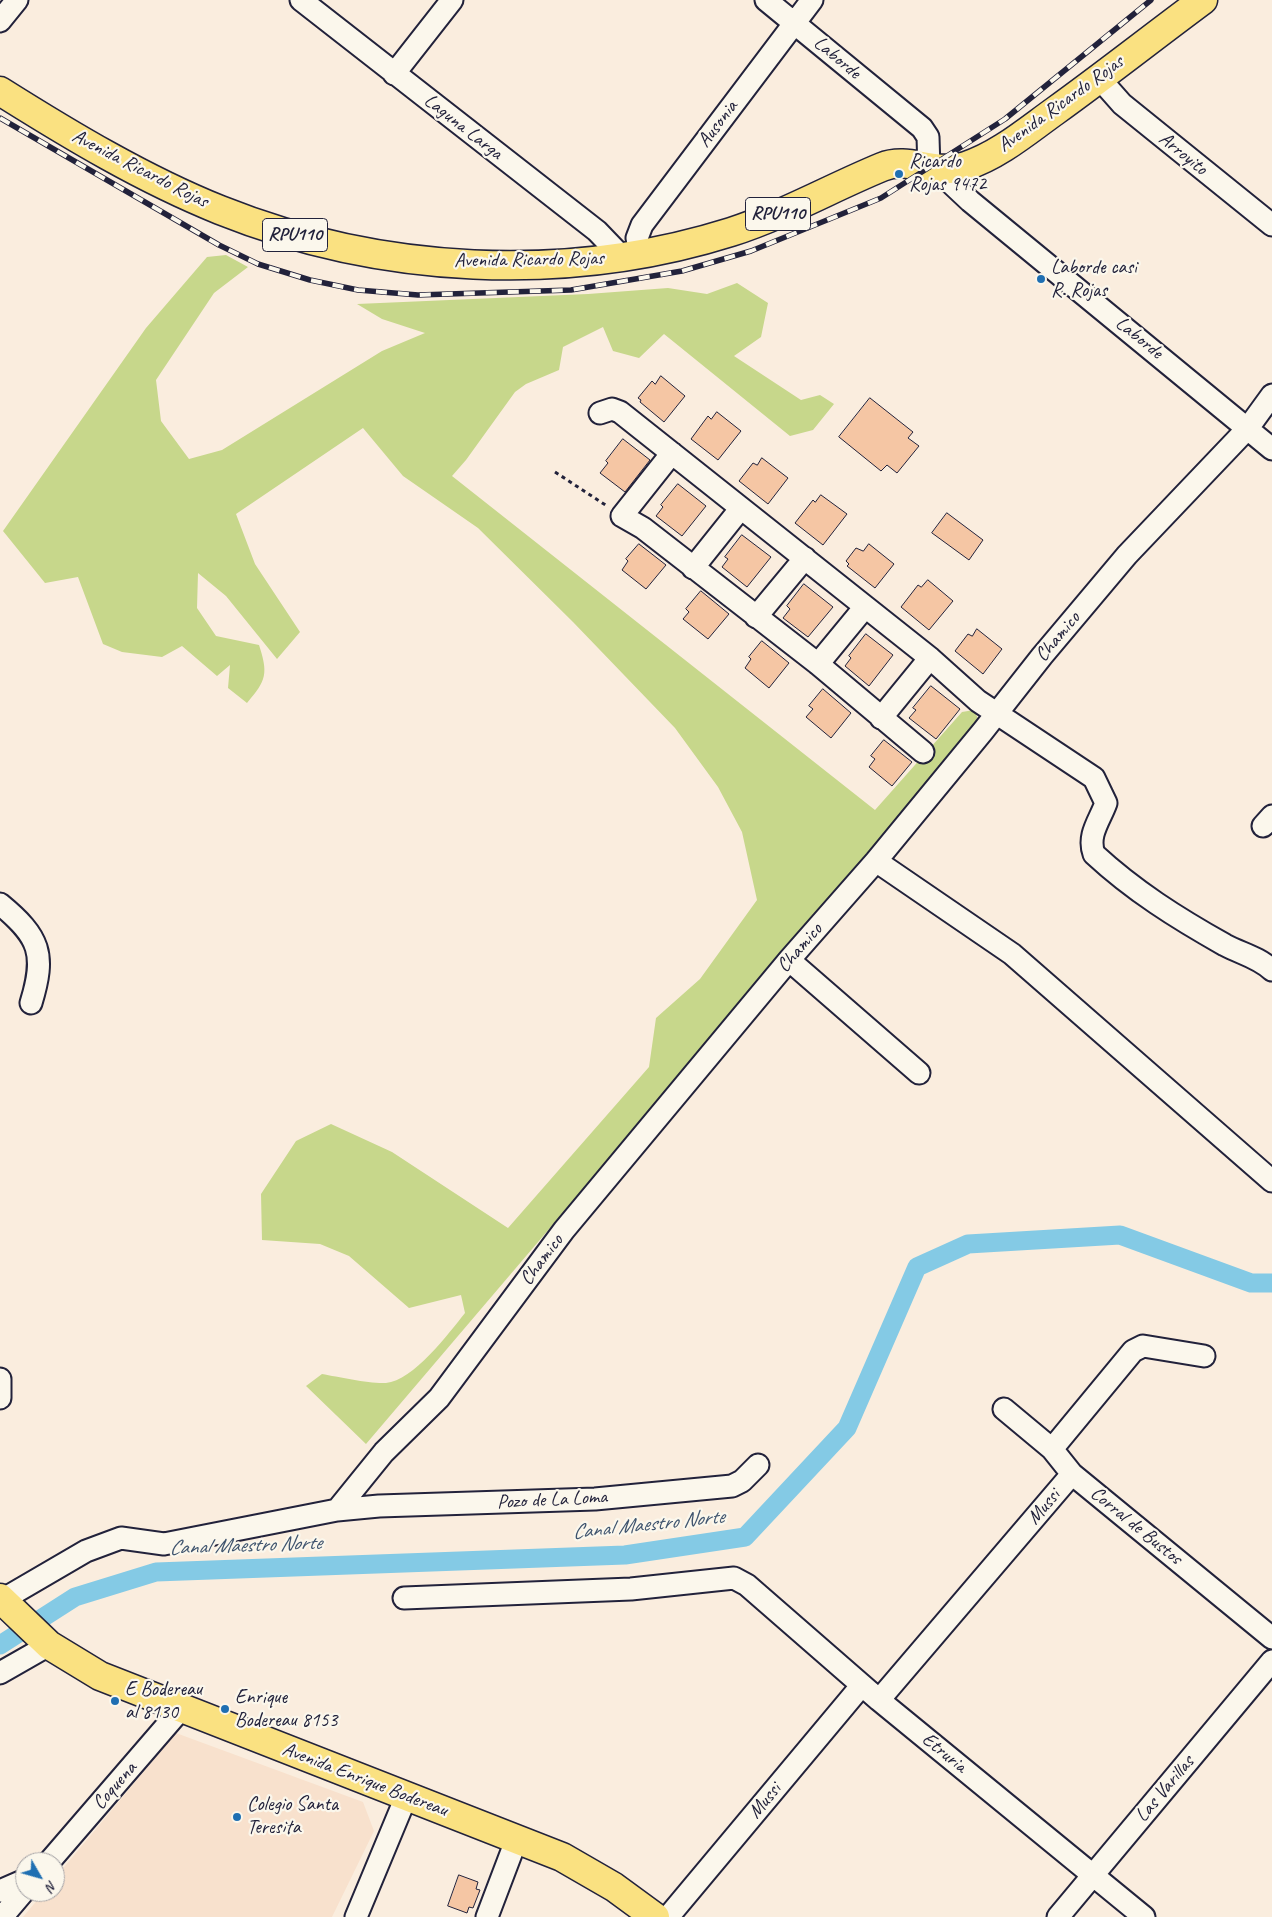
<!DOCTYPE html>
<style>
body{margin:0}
#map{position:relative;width:1272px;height:1917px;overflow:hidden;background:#faedde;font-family:Caveat,sans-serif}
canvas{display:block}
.north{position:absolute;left:15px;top:1852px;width:50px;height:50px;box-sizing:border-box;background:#fbf7ec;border:1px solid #a4a2a5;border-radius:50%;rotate:128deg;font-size:14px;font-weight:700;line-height:20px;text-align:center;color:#22223b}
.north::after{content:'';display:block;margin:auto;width:18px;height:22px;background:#1f6fb2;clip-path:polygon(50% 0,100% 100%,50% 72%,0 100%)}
</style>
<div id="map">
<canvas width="1272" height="1917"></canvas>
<div class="north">N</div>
</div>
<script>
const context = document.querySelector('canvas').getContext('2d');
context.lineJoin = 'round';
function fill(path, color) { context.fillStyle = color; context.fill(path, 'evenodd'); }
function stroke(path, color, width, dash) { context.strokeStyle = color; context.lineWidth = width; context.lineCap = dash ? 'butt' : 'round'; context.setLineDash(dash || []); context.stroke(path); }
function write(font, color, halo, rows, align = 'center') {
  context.font = font + ' Caveat,sans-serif'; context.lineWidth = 4.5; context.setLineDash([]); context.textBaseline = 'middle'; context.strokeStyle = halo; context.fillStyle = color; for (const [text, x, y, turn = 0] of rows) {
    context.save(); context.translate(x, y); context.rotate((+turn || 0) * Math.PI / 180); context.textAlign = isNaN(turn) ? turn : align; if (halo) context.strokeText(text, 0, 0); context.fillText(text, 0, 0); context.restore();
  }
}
const built = new Path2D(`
 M176 1733 363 1802 374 1831 332 1917H23L44 1892H55V1878Z`);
const green = new Path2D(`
 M226 255 248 267 214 293 156 380 161 421 189 459 222 450 382 351 425 333 382 319 357 304 588 294 668 288 707 294 737 283 768 303 761 337 734 356 801 400 820 395 834 404 813 430 790 436 664 334 639 358 613 351 603 327 563 347 559 370 526 384 515 392 466 460 452 476 875 810 962 712 974 710 980 723 366 1444 306 1386 322 1374C339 1377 370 1384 386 1383 413 1381 449 1333 465 1313L461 1295 409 1308 349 1256 320 1244 262 1240 261 1194 296 1141 331 1124 392 1152 508 1228 649 1067 656 1018 700 979 757 900 742 832 718 787 675 728 573 622 478 528 403 476 363 428 236 514 255 564 300 632 277 659 226 596 198 573 197 608 216 636 259 645C268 673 267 680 247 703L228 688 230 665 217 676 182 646 162 657 122 652 103 644 78 577 45 583 3 531 146 328 207 257Z`);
const canal = new Path2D(`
 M0 1645 75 1597 156 1572 625 1555 745 1537 847 1428 917 1267 968 1244 1120 1235 1251 1283H1272`);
const building = new Path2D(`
 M661 376 685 396 664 422 640 402 641 400 638 398 652 381 655 384Z
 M870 398 913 432 908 438 919 446 897 473 887 465 881 471 839 437Z
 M717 412 741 431 718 460 691 439 708 416 711 419Z
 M623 439 650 460 625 492 600 473 608 463 606 461Z
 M762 458 788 478 768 504 739 481 753 463 757 465Z
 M678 484 706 506 682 536 656 516 663 507 661 505Z
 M821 495 847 514 823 545 795 523 813 500 815 502Z
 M947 513 983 540 969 560 932 533Z
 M742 535 771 557 747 587 722 567 728 559 725 557Z
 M639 544 666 565 646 589 622 570 628 561 626 559Z
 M869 544 894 564 875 588 847 566 849 564 846 561 856 548 863 551Z
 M928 580 953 601 929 630 901 607 918 585 921 587Z
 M804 584 833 607 808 637 783 618 790 609 787 606Z
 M701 591 729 614 708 639 683 619 689 612 686 609Z
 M977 629 1002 649 983 674 955 651 968 634 972 636Z
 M866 634 893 655 869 686 845 666 851 658 849 656Z
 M762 641 789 663 769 688 745 668 751 659 749 657Z
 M931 686 960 709 936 739 909 718 916 710 913 708Z
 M823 689 851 713 831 738 806 717 813 709 809 706Z
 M884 740 912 762 892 786 869 767 875 759 871 756Z
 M459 1875 478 1882 476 1889 480 1890 473 1908 469 1907 467 1913 448 1906Z`);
const path = new Path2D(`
 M555 472 607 506`);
const minor = new Path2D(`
 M301 0 597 231 622 257
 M766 0 922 128 928 137 929 169
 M0 21 17 0
 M394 74 452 0
 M1099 78 1122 104 1272 225
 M937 170 970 201 1272 449
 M640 253 637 238 642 225 812 0
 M600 413 612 409 620 412 930 658 978 701 1094 778 1106 803C1100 820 1087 835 1094 854 1134 891 1177 918 1225 945 1242 954 1258 957 1272 970
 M672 453 622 516 643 528 818 664 923 752
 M693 568 741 508
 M756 617 805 558
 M818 664 865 607
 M881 718 930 658
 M1263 826 1272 816
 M876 861 1012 954 1272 1181
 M0 904C40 937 46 954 31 1003
 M789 960 919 1073
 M0 1379V1398
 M1004 1409 1052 1449 1072 1474 1272 1638
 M1052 1449 1133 1351 1143 1346 1204 1356
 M337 1510 384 1452 439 1398 564 1230 789 960 876 861 983 731 1042 656 1127 555 1248 428 1272 395
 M404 1598 631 1589 734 1578 747 1585 879 1700 1144 1917
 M2 1600 86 1551 121 1538 164 1544 337 1510 379 1506 595 1499 732 1486 742 1481 758 1465
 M0 1673 49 1645
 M879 1700 1072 1474
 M49 1862 181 1709
 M0 1891 25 1880
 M2 1917 25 1890
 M356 1917 406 1797
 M487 1917 517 1838
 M668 1917 862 1685
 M1058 1917 1272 1661`);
const major = new Path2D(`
 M0 91C70 135 143 179 220 210 380 274 566 284 731 232 784 215 831 188 882 167 909 156 936 176 966 166 999 155 1027 131 1055 111 1105 75 1153 37 1203 0
 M0 1598 49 1645 100 1676 562 1857 614 1887 655 1917`);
const rail = new Path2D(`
 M0 118 219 245 258 264 310 280 358 290 418 295 571 290 682 271 751 251 881 198 1005 119 1151 0`);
const markers = [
 [899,174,5,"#1f6fb2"],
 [1041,279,5,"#1f6fb2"],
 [115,1701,5,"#1f6fb2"],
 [225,1709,5,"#1f6fb2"],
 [237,1817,5,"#1f6fb2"]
];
const shields = [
 [778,214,65],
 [295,235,65]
];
const shieldNames = [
 ["RPU110",778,214],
 ["RPU110",295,235]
];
const streetNames = [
 ["Laborde",837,58,40],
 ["Avenida Ricardo Rojas",1061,104,-36],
 ["Ausonia",718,124,-53],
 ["Laguna Larga",463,127,38],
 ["Arroyito",1183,154,39],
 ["Avenida Ricardo Rojas",140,169,27],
 ["Avenida Ricardo Rojas",529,260,-1],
 ["Laborde",1139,338,39],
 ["Chamico",1058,637,-50],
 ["Chamico",800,948,-49],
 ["Chamico",542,1260,-53],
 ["Pozo de La Loma",552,1500,-3],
 ["Mussi",1044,1507,-49],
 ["Corral de Bustos",1136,1526,39],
 ["Etruria",944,1753,39],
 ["Avenida Enrique Bodereau",365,1780,21],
 ["Coquena",115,1786,-49],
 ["Las Varillas",1165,1789,-50],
 ["Mussi",765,1801,-50]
];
const poiNames = [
 ["Ricardo",909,162],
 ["Rojas 9472",909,185],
 ["Laborde casi",1051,268],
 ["R. Rojas",1051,291],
 ["E Bodereau",125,1690],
 ["al 8130",125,1713],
 ["Enrique",235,1698],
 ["Bodereau 8153",235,1721],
 ["Colegio Santa",247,1805],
 ["Teresita",247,1828]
];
const waterNames = [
 ["Canal Maestro Norte",648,1525,-6],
 ["Canal Maestro Norte",245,1546,-2]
];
fill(built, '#f8e1cd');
fill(green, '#c7d78b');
stroke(canal, '#84cae5', 19);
fill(building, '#f5c6a4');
stroke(building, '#22223b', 1);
stroke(minor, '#22223b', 25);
stroke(major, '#22223b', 31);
stroke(path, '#22223b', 3, [4, 4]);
stroke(minor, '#fbf7ec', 21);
stroke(major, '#fae181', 28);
stroke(rail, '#22223b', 5.5);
stroke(rail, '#fbf7ec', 4, [11]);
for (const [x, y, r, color] of markers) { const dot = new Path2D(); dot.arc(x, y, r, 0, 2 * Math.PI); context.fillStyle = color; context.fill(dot); stroke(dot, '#fbf7ec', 2); }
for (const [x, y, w] of shields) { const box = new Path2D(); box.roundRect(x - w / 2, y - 16.5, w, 33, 4); context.fillStyle = '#fbf7ec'; context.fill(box); stroke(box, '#22223b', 1); }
write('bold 19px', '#22223b', null, shieldNames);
write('20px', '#22223b', '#fbf7ec', streetNames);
write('20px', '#22223b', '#fbf7ec', poiNames, 'left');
write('italic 21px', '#3f546e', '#fbf7ec', waterNames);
</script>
